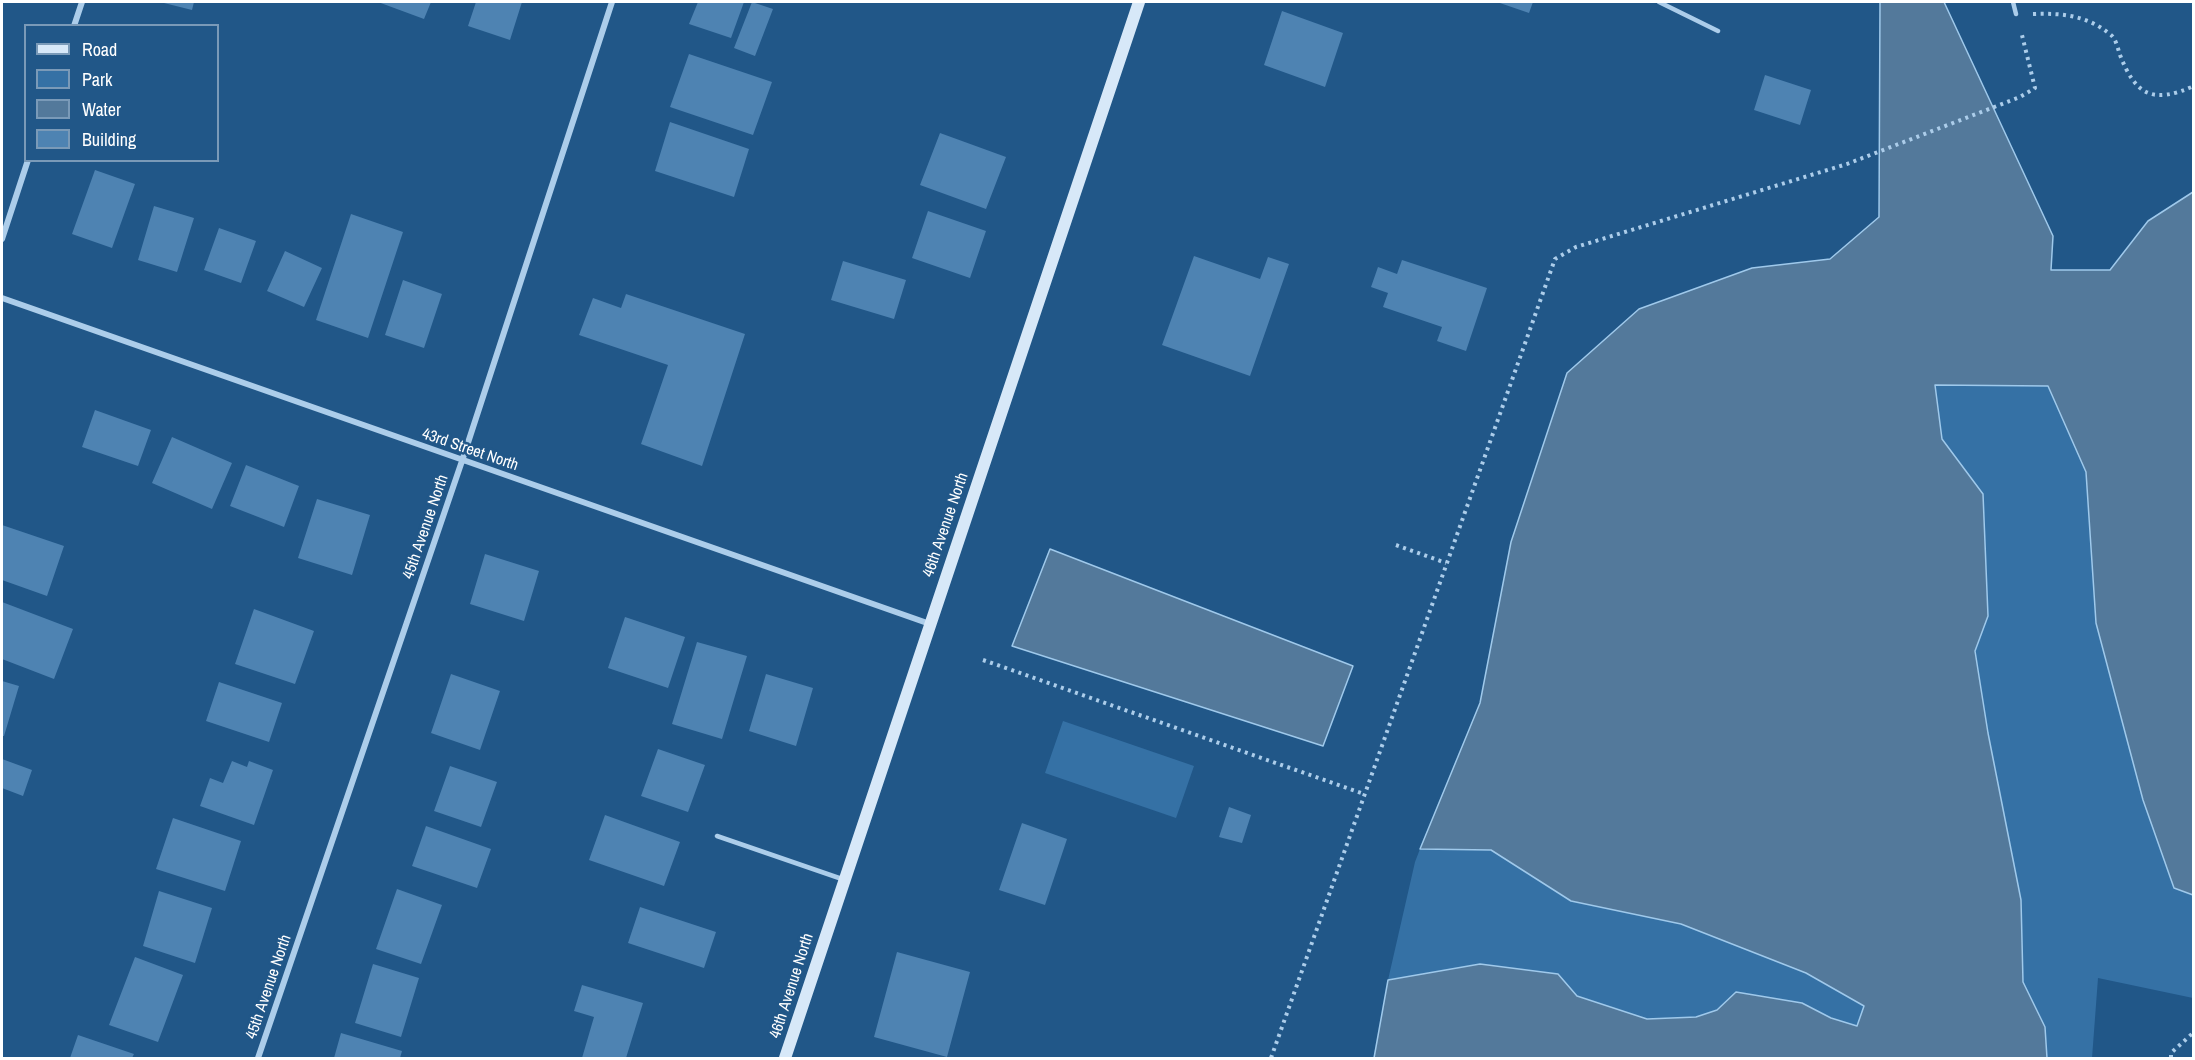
<!DOCTYPE html>
<style>
body{margin:0}
#map{position:relative;width:2195px;height:1060px;overflow:hidden;background:#215788;font-family:"Archivo Narrow",sans-serif}
canvas{display:block}
.frame{position:absolute;inset:0;border:3px solid #fff;pointer-events:none}
.legend{position:absolute;left:24px;top:24px;width:195px;height:138px;box-sizing:border-box;background:#215788;border:2px solid #7a9ab8;margin:0;padding:8px 10px;list-style:none;font-size:18px;color:#fff}
.legend li{display:flex;align-items:center;gap:12px;height:30px}
.legend b{width:30px;border:2px solid #7a9ab8}
</style>
<div id="map">
<canvas width="2195" height="1060"></canvas>
<div class="frame"></div>
<ul class="legend">
<li><b style="height:8px;background:#d7e8f8"></b>Road</li>
<li><b style="height:16px;background:#3571a5"></b>Park</li>
<li><b style="height:16px;background:#53799b"></b>Water</li>
<li><b style="height:16px;background:#4e83b2"></b>Building</li>
</ul>
</div>
<script>
const context = document.querySelector('canvas').getContext('2d');
context.lineJoin = 'round';
function fill(path, color) { context.fillStyle = color; context.fill(path, 'evenodd'); }
function stroke(path, color, width, dash) { context.strokeStyle = color; context.lineWidth = width; context.lineCap = dash ? 'butt' : 'round'; context.setLineDash(dash || []); context.stroke(path); }
function write(font, color, halo, rows, align = 'center') {
  context.font = font + ' "Archivo Narrow",sans-serif'; context.lineWidth = 5; context.setLineDash([]); context.textBaseline = 'middle'; context.strokeStyle = halo; context.fillStyle = color; for (const [text, x, y, turn = 0] of rows) {
    context.save(); context.translate(x, y); context.rotate((+turn || 0) * Math.PI / 180); context.textAlign = isNaN(turn) ? turn : align; if (halo) context.strokeText(text, 0, 0); context.fillText(text, 0, 0); context.restore();
  }
}
const green = new Path2D(`
 M1934 385H2048L2086 472 2096 623 2143 800 2174 888 2193 895V998L2098 978 2092 1058H2047L2045 1027 2023 982 2021 900 1988 733 1975 651 1988 616 1983 494 1942 439Z
 M1063 721 1194 766 1176 818 1045 773Z
 M1420 849 1491 850 1571 901 1681 924 1806 973 1864 1006 1857 1027 1831 1018 1802 1003 1736 992 1717 1010 1696 1017 1647 1019 1577 996 1558 974 1480 964 1388 980 1415 862Z`);
const water = new Path2D(`
 M1880 2H1944L2053 236 2051 270H2110L2148 221 2193 192V895L2174 888 2143 800 2096 623 2086 472 2048 386 1935 385 1942 439 1983 494 1988 616 1975 651 1988 733 2021 900 2023 982 2045 1027 2047 1058H1374L1388 980 1480 964 1558 974 1577 996 1647 1019 1696 1017 1717 1010 1736 992 1802 1003 1831 1018 1857 1026 1864 1006 1806 973 1681 924 1571 901 1491 850 1420 849 1480 703 1511 542 1567 373 1639 309 1752 268 1830 259 1879 217Z
 M1050 549 1353 666 1323 746 1012 646Z`);
const building = new Path2D(`
 M160 2H194L192 10Z
 M378 2H431L424 19Z
 M476 2H522L510 40 468 26Z
 M698 2H744L731 38 689 24Z
 M752 2 773 9 755 56 734 48Z
 M1497 2H1533L1529 13Z
 M1282 11 1343 33 1325 87 1264 65Z
 M689 54 772 82 753 135 670 107Z
 M1765 75 1811 90 1800 125 1754 110Z
 M670 122 749 149 734 197 655 171Z
 M940 133 1006 157 986 209 920 185Z
 M95 170 135 184 112 248 72 234Z
 M154 206 194 218 177 272 138 260Z
 M928 211 986 231 970 278 912 258Z
 M351 214 403 232 368 338 316 320Z
 M219 228 256 241 241 283 204 270Z
 M285 251 322 268 304 307 267 291Z
 M1194 256 1260 279 1268 257 1289 264 1250 376 1162 345Z
 M1402 260 1487 288 1466 351 1437 341 1442 327 1383 307 1388 293 1371 287 1378 267 1397 274Z
 M843 261 906 280 894 319 831 300Z
 M403 280 442 294 424 348 385 335Z
 M626 294 745 334 702 466 641 444 668 365 579 335 593 298 621 308Z
 M95 410 151 430 138 466 82 447Z
 M172 437 232 463 212 509 152 483Z
 M246 465 299 486 284 527 230 506Z
 M317 499 370 515 352 575 298 558Z
 M2 525 64 546 47 596 2 580Z
 M485 554 539 571 524 621 470 604Z
 M2 602 73 629 54 679 2 659Z
 M254 609 314 631 295 684 235 664Z
 M625 617 685 637 668 688 608 668Z
 M697 642 747 656 722 739 672 724Z
 M451 674 500 691 480 750 431 733Z
 M766 674 813 688 796 746 749 731Z
 M2 681 19 686 4 736H2Z
 M219 682 282 703 269 742 206 721Z
 M658 749 705 765 688 812 641 796Z
 M2 759 32 770 23 796 2 788Z
 M232 761 247 767 249 761 273 770 254 825 200 806 210 778 223 783Z
 M450 766 497 782 481 827 434 811Z
 M1229 807 1251 815 1242 843 1219 837Z
 M605 815 680 842 664 886 589 860Z
 M173 818 241 841 225 891 156 869Z
 M1022 823 1067 839 1045 905 999 890Z
 M426 826 491 849 477 888 412 866Z
 M397 889 442 905 421 964 376 949Z
 M159 891 212 908 195 963 143 946Z
 M640 907 716 932 704 968 628 943Z
 M897 952 970 972 947 1057 874 1037Z
 M135 957 183 975 158 1042 109 1025Z
 M373 964 419 978 401 1037 355 1023Z
 M582 985 643 1003 626 1058H582L594 1017 574 1011Z
 M341 1033 402 1051 400 1058H334Z
 M78 1035 134 1054 132 1058H70Z`);
const path = new Path2D(`
 M2033 14C2062 13 2087 15 2111 35 2116 39 2118 49 2120 55 2136 96 2153 104 2194 86
 M1396 545 1446 563
 M983 660 1364 794
 M1271 1058 1555 259 1576 247 1847 164 2020 97 2035 88 2021 31
 M2171 1058V1053L2194 1032`);
const lane = new Path2D(`
 M1659 2 1718 31
 M2013 2 2016 14
 M717 836 842 879`);
const street = new Path2D(`
 M74 26 82 2
 M2 239 28 160
 M2 298 930 624
 M258 1058 462 461 612 2`);
const secondary = new Path2D(`
 M785 1058 1139 2`);
const streetNames = [
 ["43rd Street North",470,450,19],
 ["46th Avenue North",946,525,-71],
 ["45th Avenue North",426,527,-71],
 ["46th Avenue North",792,986,-72],
 ["45th Avenue North",269,987,-71]
];
fill(green, '#3571a5');
fill(water, '#53799b');
stroke(water, '#9fc9eb', 1.5);
fill(building, '#4e83b2');
stroke(path, '#accdea', 4, [3, 4.5]);
stroke(lane, '#accdea', 4.5);
stroke(street, '#accdea', 6);
stroke(secondary, '#d7e8f8', 12);
write('16px', '#fff', '#215788', streetNames);
</script>
